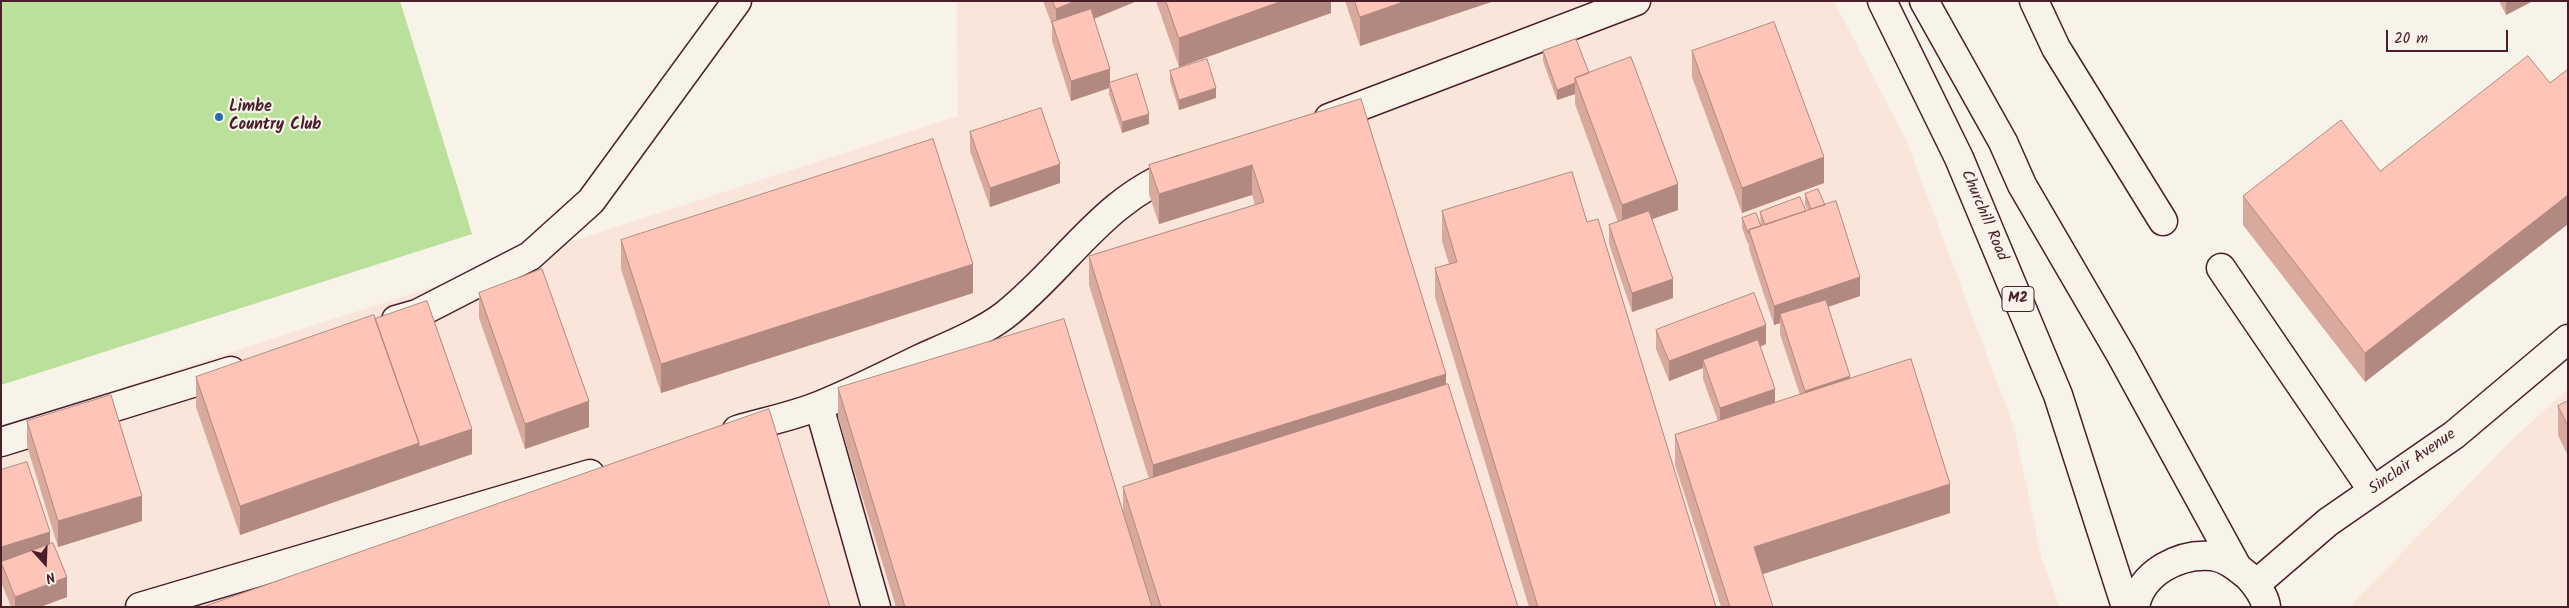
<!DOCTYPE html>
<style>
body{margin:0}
#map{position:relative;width:2569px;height:608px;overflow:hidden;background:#f7f3e8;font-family:Kalam,sans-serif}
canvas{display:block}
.frame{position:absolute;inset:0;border:2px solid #4a1f2b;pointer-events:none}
.north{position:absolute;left:20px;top:538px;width:50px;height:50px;-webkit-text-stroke:4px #f7f3e8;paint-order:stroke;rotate:160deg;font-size:14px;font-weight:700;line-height:20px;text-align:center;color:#4a1f2b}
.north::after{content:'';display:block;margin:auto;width:18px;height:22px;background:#4a1f2b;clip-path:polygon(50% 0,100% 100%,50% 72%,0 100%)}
.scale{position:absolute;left:2386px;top:30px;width:122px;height:22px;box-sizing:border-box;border:2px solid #4a1f2b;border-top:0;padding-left:6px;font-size:15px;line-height:18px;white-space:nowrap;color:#4a1f2b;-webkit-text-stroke:4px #f7f3e8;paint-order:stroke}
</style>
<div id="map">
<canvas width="2569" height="608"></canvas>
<div class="frame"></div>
<div class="north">N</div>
<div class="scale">20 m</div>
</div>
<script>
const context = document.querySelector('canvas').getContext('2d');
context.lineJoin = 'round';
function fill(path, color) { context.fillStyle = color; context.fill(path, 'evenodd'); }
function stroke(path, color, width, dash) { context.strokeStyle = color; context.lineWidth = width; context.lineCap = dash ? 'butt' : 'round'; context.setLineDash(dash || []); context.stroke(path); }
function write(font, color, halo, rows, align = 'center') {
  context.font = font + ' Kalam,sans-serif'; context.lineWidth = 4.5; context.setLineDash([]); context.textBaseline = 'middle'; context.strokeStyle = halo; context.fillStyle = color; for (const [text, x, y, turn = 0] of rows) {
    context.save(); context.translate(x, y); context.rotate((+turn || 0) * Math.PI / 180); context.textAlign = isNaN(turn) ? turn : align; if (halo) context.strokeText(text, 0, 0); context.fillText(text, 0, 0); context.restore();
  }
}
const built = new Path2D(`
 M957 1H1834L1907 142 2014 427 2042 560 2060 607H1V427L958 116Z
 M2568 389V607H2349L2515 437Z`);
const green = new Path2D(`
 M1 1H400L472 234 1 385Z`);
const minor = new Path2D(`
 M2034 1 2056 48 2163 221
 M1329 118 1636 1
 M2221 268 2373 491
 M396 320 417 314 530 256 591 201 737 1
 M819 406 876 607
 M737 430C764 422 794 416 821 405 856 391 890 373 924 357 949 346 983 332 1005 315 1068 265 1103 198 1182 170
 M1 442 231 371
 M2256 584 2328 522 2454 435 2568 339
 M140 607 590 474`);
const highway = new Path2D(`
 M1882 1 1959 158 2058 395 2126 607
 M1924 1 2003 142 2022 185 2121 355 2236 565
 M2135 607C2141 572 2180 553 2212 556 2227 558 2238 568 2249 577 2256 585 2265 596 2266 607`);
const wall = new Path2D(`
 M1043 1H1137L1094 19 1110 83 1149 124 1122 133 1109 94V88L1071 101 1052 41V25Z
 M1156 1H1331V13L1179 67Z
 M1345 1H1494L1360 46Z
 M2499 1H2533L2506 15Z
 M1543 51 1589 73 1678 210 1652 219 1673 298 1632 312 1609 244V225L1618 222 1575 104V94L1557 100 1543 61Z
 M1692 51 1824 183 1742 213 1692 77Z
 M2568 69V224L2365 382 2243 225V196L2380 171 2550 83Z
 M1170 71 1216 98 1179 110 1170 81Z
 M1361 99 1446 385 1518 607H896L838 418V388L1123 512V487L1149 479 1089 285V256L1255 205 1252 195 1159 224 1149 194V165Z
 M970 132 1060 183 990 207 970 151Z
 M1805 194 1860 296 1828 307 1850 379 1950 513 1762 574 1773 607H1721L1675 465V435L1718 421 1703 379V368L1669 381 1656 349V330L1766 344 1760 347 1775 403 1800 395 1780 334V323L1774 325 1749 249V244H1748L1742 228V218L1761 226 1760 212 1806 211H1808L1805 204Z
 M1442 211 1587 222 1716 607H1529L1435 297V268L1449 264 1442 241Z
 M621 240 973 293 661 393 621 269Z
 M479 293 589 427 525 449 479 318Z
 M375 319 472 454 240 535 196 407V377Z
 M2568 401V456L2558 435V406Z
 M27 421 142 521 58 547 27 446Z
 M1 470 50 544 67 597 40 607H11L1 582Z`);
const shadedWall = new Path2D(`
 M1075 1H1137L1056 34V9Z
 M1282 1H1331V13L1179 67V38Z
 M1406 1H1494L1360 46V17Z
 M2506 1H2533L2506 15Z
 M1110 69V86L1109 83V88L1071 101V81Z
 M1575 83V94L1557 100V90Z
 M1216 88V98L1179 110V100Z
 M1149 114V124L1122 133V122Z
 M1824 157V183L1742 213V188Z
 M1060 164V183L990 207V188Z
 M1252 165V195L1159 224V194Z
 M1678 184V210L1622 230V205Z
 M2568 195V224L2365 382V353Z
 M973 264V293L661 393V364Z
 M1860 277V296L1783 322 1780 314V323L1774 325V306Z
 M1673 279V298L1632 312V293Z
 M1766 325V344L1705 367 1703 360V368L1669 381V361Z
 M1446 374V403L1153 494V465Z
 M1850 376V396L1805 410V391Z
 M1775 389V408L1720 427V408Z
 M589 401V427L525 449V424Z
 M472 429V454L240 535V506L419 443Z
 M1950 484V513L1754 577V547Z
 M142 496V521L58 547V521Z
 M50 532V551L1 562V567V547Z
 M67 577V597L40 607H15V597Z`);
const building = new Path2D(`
 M1053 1H1075L1056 9Z
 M1166 1H1282L1179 38Z
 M1355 1H1406L1360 17Z
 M1091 9 1110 69 1071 81 1052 22Z
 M1774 22 1824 157 1742 188 1692 51Z
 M1576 39 1589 73 1575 78V83L1557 90 1543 51Z
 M2528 56 2550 83 2568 69V195L2365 353 2243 196 2341 120 2380 171Z
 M1631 57 1678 184 1622 205 1575 78Z
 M1207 59 1216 88 1179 100 1170 71Z
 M1137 74 1149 114 1122 122 1109 83Z
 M1361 99 1446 374 1153 465 1089 256 1264 202 1252 165 1159 194 1149 165Z
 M1041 108 1060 164 990 188 970 132Z
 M933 139 973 264 661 364 621 240Z
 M1572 172 1587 222 1598 219 1716 607H1538L1435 268 1457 262 1442 211Z
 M1818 189 1825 205 1811 209 1805 194Z
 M1800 197 1806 211 1765 225 1760 212Z
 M1836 201 1860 277 1774 306 1749 230Z
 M1649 211 1673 279 1632 293 1609 225Z
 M1756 213 1761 226 1749 230 1748 233 1742 218Z
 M542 269 589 401 525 424 479 293Z
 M1754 293 1766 325 1669 361 1656 330Z
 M1826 300 1850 376 1805 391 1780 314Z
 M427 301 472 429 419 447V443L375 319Z
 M374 315 419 443 240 506 196 377Z
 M1064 319 1152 607H905L838 388Z
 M1758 340 1775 389 1720 408 1703 360Z
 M1911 359 1950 484 1754 547 1773 607H1730L1675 435Z
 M1448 384 1518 607H1161L1123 487Z
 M111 395 142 496 58 521 27 421Z
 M2568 401V426L2558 406Z
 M769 409 830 607H203Z
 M27 462 50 532 1 547V470Z
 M53 543 67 577 15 597 1 562Z`);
const markers = [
 [219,117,5,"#1f6fb2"]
];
const shields = [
 [2018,299,32]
];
const shieldNames = [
 ["M2",2018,299]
];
const poiNames = [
 ["Limbe",229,108],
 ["Country Club",229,126]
];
const streetNames = [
 ["Churchill Road",1983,216,67],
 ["Sinclair Avenue",2413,463,-35]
];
fill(built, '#f9e5d9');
fill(green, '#bbe09b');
stroke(minor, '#4a1f2b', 31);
stroke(highway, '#4a1f2b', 31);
stroke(minor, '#f7f3e8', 28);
stroke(highway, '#f7f3e8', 28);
fill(wall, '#daa99d');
fill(shadedWall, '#b28980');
fill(building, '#fec4b7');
stroke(building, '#b28980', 1);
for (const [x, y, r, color] of markers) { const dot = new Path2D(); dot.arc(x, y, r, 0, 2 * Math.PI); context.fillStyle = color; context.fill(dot); stroke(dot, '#f7f3e8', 2); }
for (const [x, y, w] of shields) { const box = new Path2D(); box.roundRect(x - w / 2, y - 12.5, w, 25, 4); context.fillStyle = '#f7f3e8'; context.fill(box); stroke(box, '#4a1f2b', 1); }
write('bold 15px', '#4a1f2b', null, shieldNames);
write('bold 16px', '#4a1f2b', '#f7f3e8', poiNames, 'left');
write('16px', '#4a1f2b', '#f7f3e8', streetNames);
</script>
